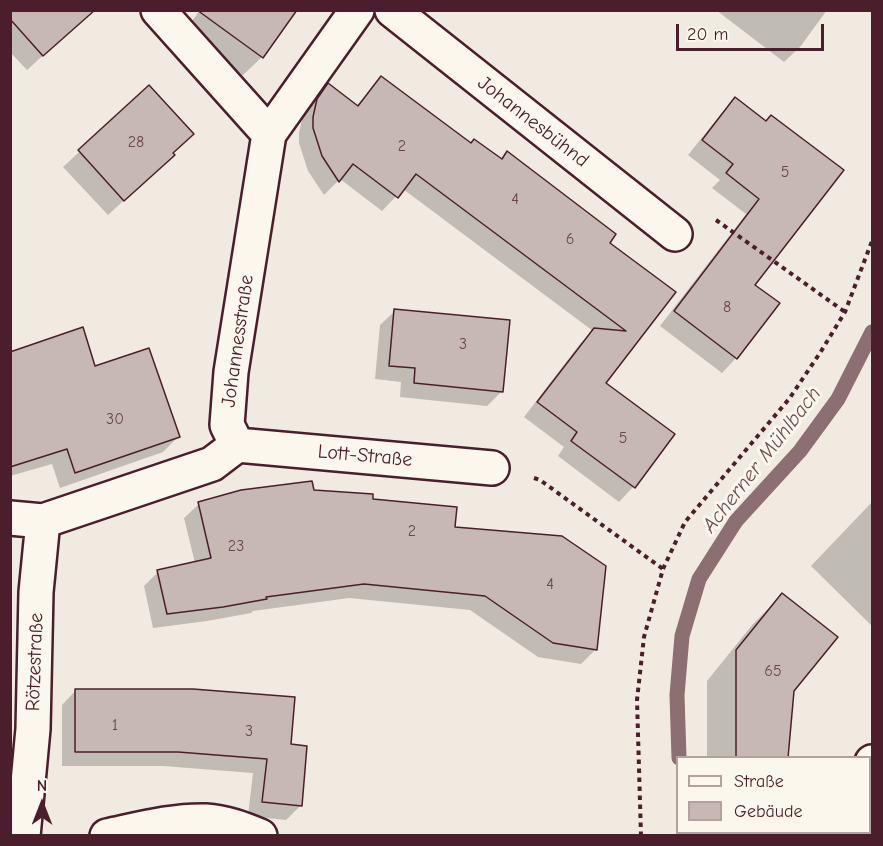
<!DOCTYPE html>
<meta charset="utf-8">
<style>
body{margin:0}
#map{position:relative;width:883px;height:846px;overflow:hidden;background:#f0eae0;font-family:"Comic Neue",sans-serif}
canvas{display:block}
.frame{position:absolute;inset:0;border:12px solid #4a1f2b;pointer-events:none}
.legend{position:absolute;left:676px;top:756px;width:195px;height:78px;box-sizing:border-box;background:#fbf7ec;border:2px solid #b4a19f;margin:0;padding:8px 10px;list-style:none;font-size:18px;color:#4a1f2b}
.legend li{display:flex;align-items:center;gap:12px;height:30px}
.legend b{width:30px;border:2px solid #b4a19f}
.north{position:absolute;left:12px;top:774px;width:60px;height:60px;-webkit-text-stroke:4px #fbf7ec;paint-order:stroke;rotate:0deg;font-size:16px;font-weight:700;line-height:24px;text-align:center;color:#4a1f2b}
.north::after{content:'';display:block;margin:auto;width:21px;height:27px;background:#4a1f2b;clip-path:polygon(50% 0,100% 100%,50% 72%,0 100%)}
.scale{position:absolute;left:676px;top:24px;width:148px;height:27px;box-sizing:border-box;border:3px solid #4a1f2b;border-top:0;padding-left:8px;font-size:18px;line-height:21px;white-space:nowrap;color:#4a1f2b;-webkit-text-stroke:4px #fbf7ec;paint-order:stroke}
</style>
<div id="map">
<canvas width="883" height="846"></canvas>
<div class="frame"></div>
<ul class="legend">
<li><b style="height:8px;background:#fbf7ec"></b>Straße</li>
<li><b style="height:16px;background:#c8b8b3"></b>Gebäude</li>
</ul>
<div class="north">N</div>
<div class="scale">20 m</div>
</div>
<script>
const context = document.querySelector('canvas').getContext('2d');
context.lineJoin = 'round';
function fill(path, color) { context.fillStyle = color; context.fill(path, 'evenodd'); }
function stroke(path, color, width, dash) { context.strokeStyle = color; context.lineWidth = width; context.lineCap = dash ? 'butt' : 'round'; context.setLineDash(dash || []); context.stroke(path); }
function write(font, color, halo, rows, align = 'center') {
  context.font = font + ' "Comic Neue",sans-serif'; context.lineWidth = 6; context.setLineDash([]); context.textBaseline = 'middle'; context.strokeStyle = halo; context.fillStyle = color; for (const [text, x, y, turn = 0] of rows) {
    context.save(); context.translate(x, y); context.rotate((+turn || 0) * Math.PI / 180); context.textAlign = isNaN(turn) ? turn : align; if (halo) context.strokeText(text, 0, 0); context.fillText(text, 0, 0); context.restore();
  }
}
const shadow = new Path2D(`
 M10 10H93L27 70 10 52Z
 M200 10 262 57 242 76 183 34Z
 M716 10H827L800 47 784 62Z
 M382 78 470 145 501 160 507 153 608 243 674 292 603 384 673 435 633 487 619 502 558 456 564 447 524 417 580 344 593 331 403 189 382 211 340 179 324 195 308 171 299 143V133L303 115 314 99 329 85 356 106Z
 M149 87 172 153 157 170 108 215 63 167Z
 M735 99 765 123 842 171 741 301 736 358 722 373 660 326 746 214 712 188 720 180 688 155 721 114Z
 M395 311 501 392 487 406 400 397 401 382 375 379 380 325Z
 M10 354 94 368 178 437 163 452 60 488 52 464 10 476Z
 M313 491 371 500 454 528 596 649 581 664 538 657 470 610 349 598 253 611 251 613 207 621 153 628 144 586 158 572 195 563 184 518 199 504Z
 M872 502V626L811 566Z
 M782 595 793 691 786 758H707V681L753 624Z
 M76 690 289 746 300 806 286 820 248 816 253 773 163 766H62V705Z`);
const stream = new Path2D(`
 M679 758 677 695 682 636 699 579 736 521 800 451 838 399 872 332
 M684 832V836`);
const building = new Path2D(`
 M10 10H95L43 56 10 19Z
 M197 10H297L263 58Z
 M381 76 471 143 474 139 502 159 507 151 616 234 610 243 676 292 606 383 675 434 635 488 571 441 577 432 537 402 594 328 626 331 416 174 398 198 353 164 339 182 322 156 313 128V117L317 99 328 83 358 106Z
 M149 85 194 134 173 153 175 155 124 201 78 150Z
 M735 97 766 121 771 115 844 170 755 285 780 303 737 359 674 311 759 199 726 173 733 164 702 140Z
 M394 309 510 320 503 392 414 383 415 368 389 366Z
 M83 327 95 366 149 348 180 437 75 473 67 449 10 467V352Z
 M312 481 314 490 373 494V499L457 507 455 527 562 536 606 566 597 650 553 643 485 596 364 584 266 597 267 599 223 607 167 614 157 570 211 558 198 502 241 490Z
 M782 593 838 637 794 691 788 758H736V650Z
 M75 689H193L295 697 291 744 307 746 302 806 262 802 267 759 178 752H75Z`);
const path = new Path2D(`
 M716 220 845 312
 M534 478 540 480 663 569
 M641 836 637 700 644 637 663 569 685 522 789 399 820 353 845 312 872 241`);
const street = new Path2D(`
 M158 10 269 134
 M392 10 675 234
 M237 445 492 468
 M10 518 43 521 212 464 237 445 227 425 231 372 269 134 357 10
 M23 836 33 729 36 592 43 521
 M107 836C140 829 173 820 206 821 225 822 243 829 260 836`);
const secondary = new Path2D(`
 M870 768 872 762
 M841 836 842 832`);
const numberNames = [
 ["28",136,142],
 ["2",402,146],
 ["5",785,172],
 ["4",515,199],
 ["6",570,239],
 ["8",727,307],
 ["3",463,344],
 ["30",115,419],
 ["5",623,438],
 ["2",412,531],
 ["23",236,546],
 ["4",550,584],
 ["65",773,671],
 ["1",115,725],
 ["3",249,731]
];
const streetNames = [
 ["Johannesbühnd",533,122,38],
 ["Johannesstraße",238,341,-82],
 ["Lott-Straße",365,456,5],
 ["Rötzestraße",35,662,-88]
];
const waterNames = [
 ["Acherner Mühlbach",762,460,-52]
];
fill(shadow, '#0003');
stroke(stream, '#8c6f72', 15);
fill(building, '#c8b8b3');
stroke(building, '#4a1f2b', 1.5);
stroke(street, '#4a1f2b', 38);
stroke(secondary, '#4a1f2b', 38);
stroke(path, '#4a1f2b', 4, [4.5, 4.5]);
stroke(street, '#fbf7ec', 33);
stroke(secondary, '#fbf7ec', 33);
write('16px', '#6a454d', null, numberNames);
write('20px', '#4a1f2b', '#fbf7ec', streetNames);
write('italic 21px', '#704e55', '#fbf7ec', waterNames);
</script>
